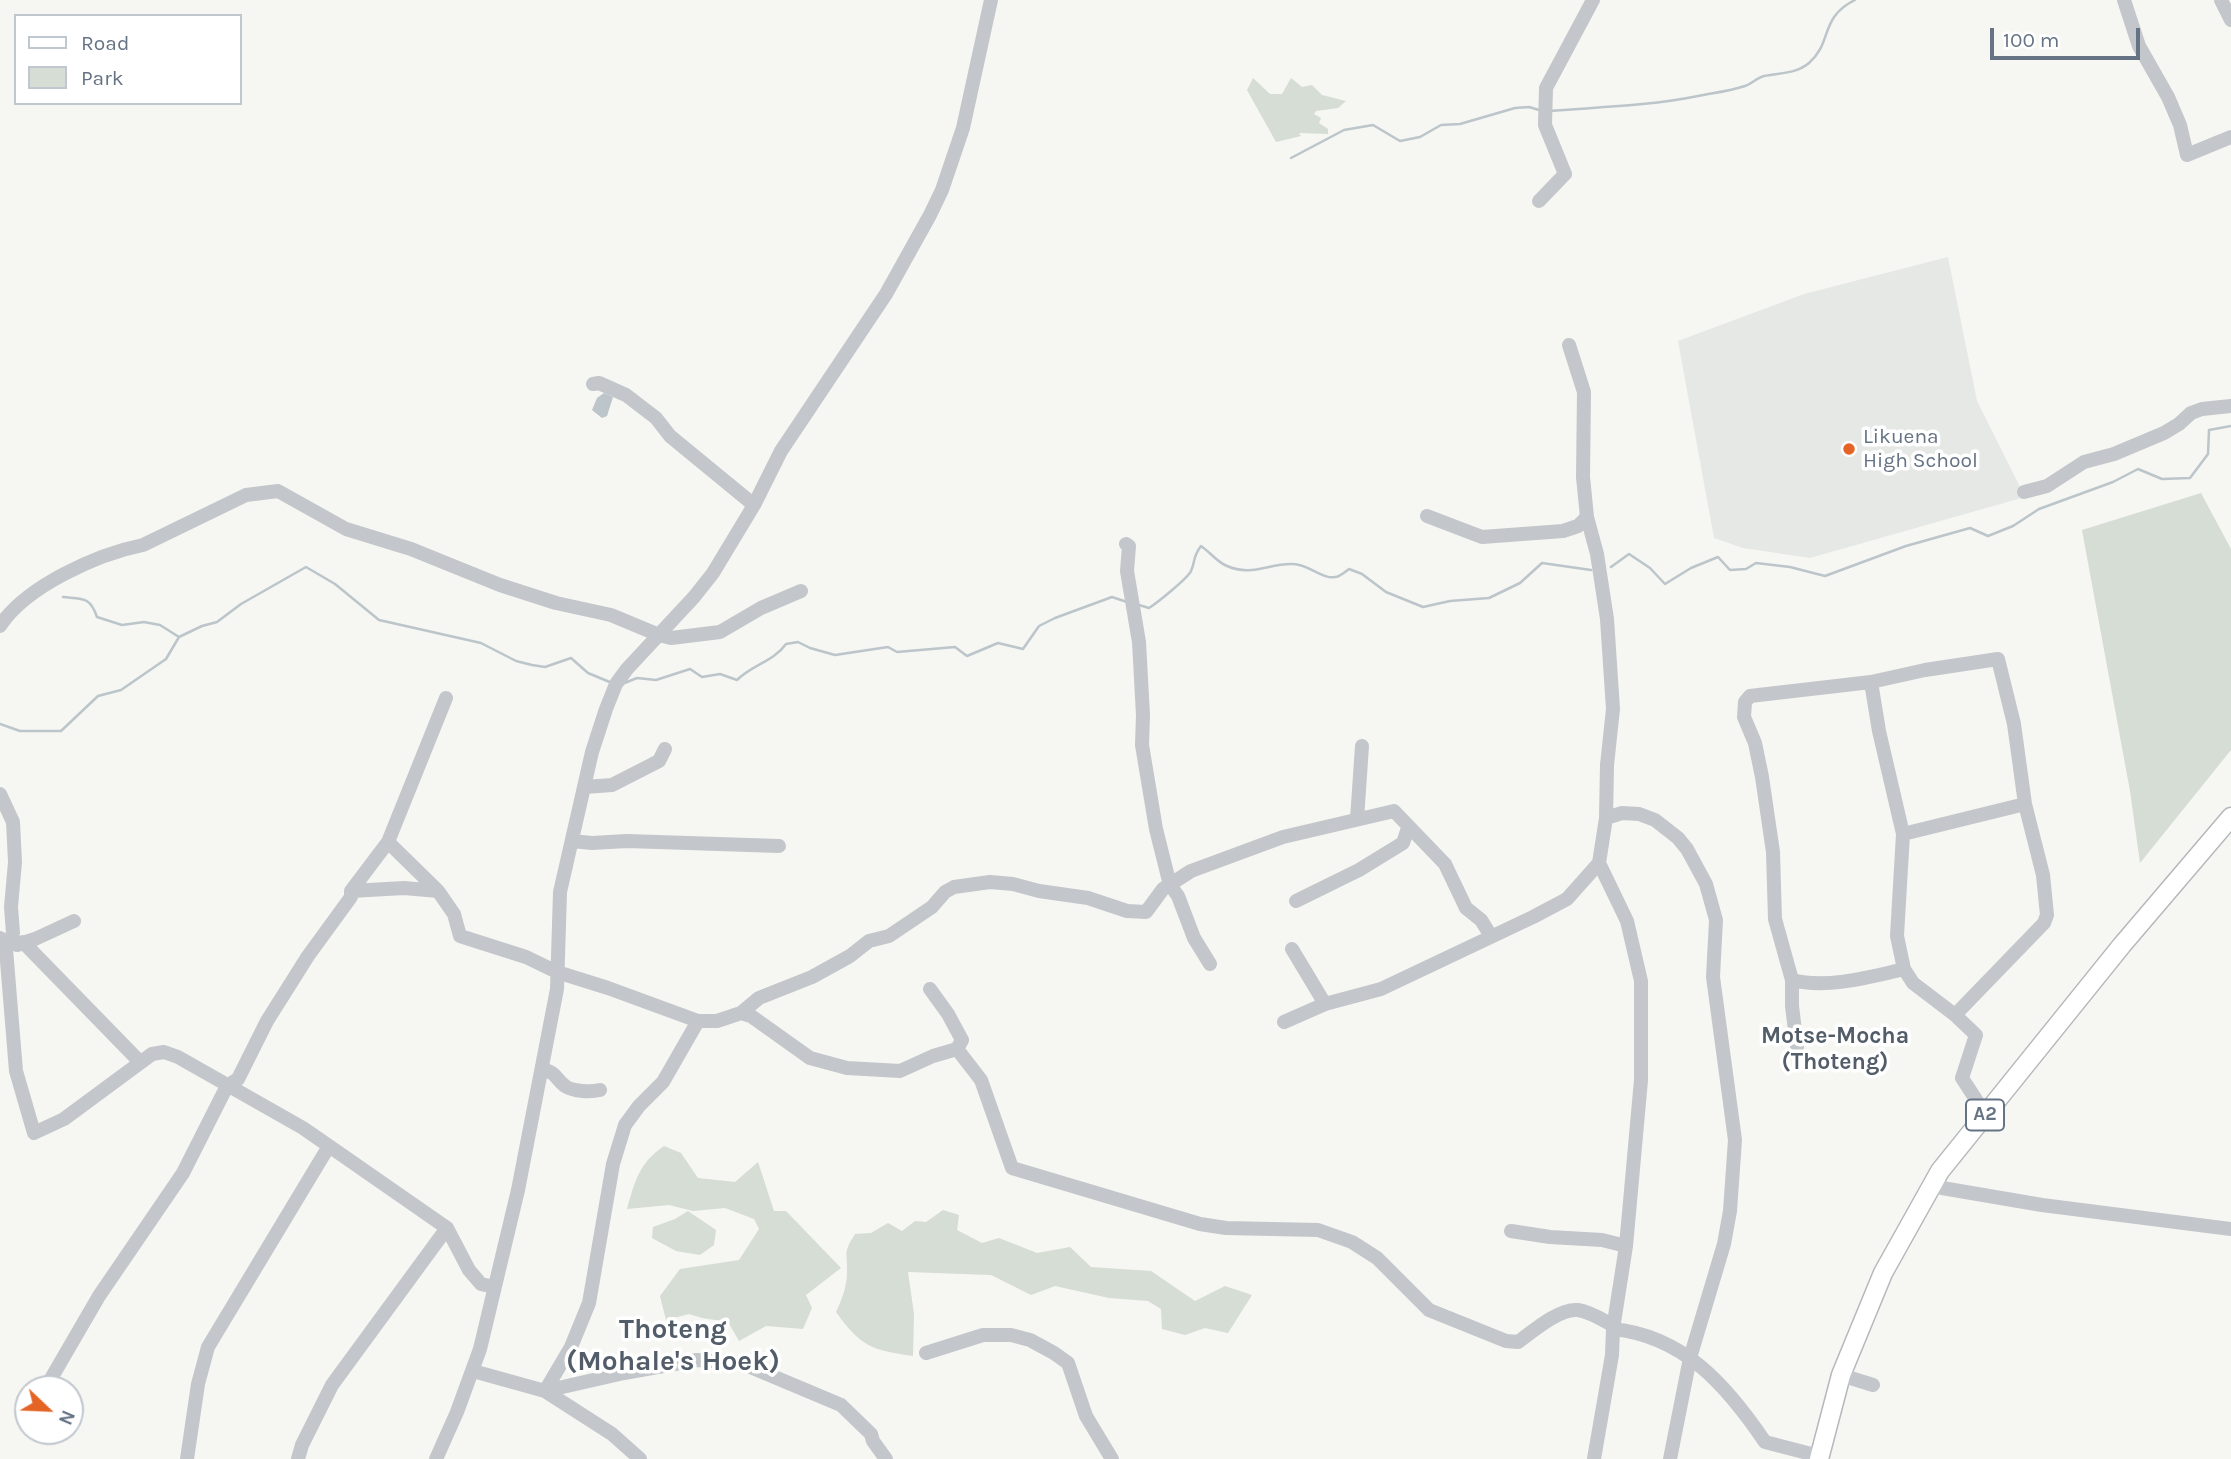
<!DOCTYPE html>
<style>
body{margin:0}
#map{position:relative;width:2231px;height:1459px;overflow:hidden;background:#f6f6f2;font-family:Karla,sans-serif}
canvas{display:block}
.legend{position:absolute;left:14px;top:14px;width:228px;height:91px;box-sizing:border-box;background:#fff;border:2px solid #c1c7ce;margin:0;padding:9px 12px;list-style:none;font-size:21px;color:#657384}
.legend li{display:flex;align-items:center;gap:14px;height:35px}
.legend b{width:35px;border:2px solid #c1c7ce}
.north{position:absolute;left:14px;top:1375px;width:70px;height:70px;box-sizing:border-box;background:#fff;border:2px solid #c1c7ce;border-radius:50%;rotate:113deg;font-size:19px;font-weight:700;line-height:28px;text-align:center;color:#657384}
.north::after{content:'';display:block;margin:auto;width:24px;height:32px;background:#e46425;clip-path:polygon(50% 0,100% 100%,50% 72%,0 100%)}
.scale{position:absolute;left:1990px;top:28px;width:150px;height:32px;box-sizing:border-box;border:4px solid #657384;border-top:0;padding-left:9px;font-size:21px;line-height:24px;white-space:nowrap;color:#657384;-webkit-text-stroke:5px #fff;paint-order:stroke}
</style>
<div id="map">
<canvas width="2231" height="1459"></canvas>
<ul class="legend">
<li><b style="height:9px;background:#fff"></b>Road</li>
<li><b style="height:19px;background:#d6ddd4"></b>Park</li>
</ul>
<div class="north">N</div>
<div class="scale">100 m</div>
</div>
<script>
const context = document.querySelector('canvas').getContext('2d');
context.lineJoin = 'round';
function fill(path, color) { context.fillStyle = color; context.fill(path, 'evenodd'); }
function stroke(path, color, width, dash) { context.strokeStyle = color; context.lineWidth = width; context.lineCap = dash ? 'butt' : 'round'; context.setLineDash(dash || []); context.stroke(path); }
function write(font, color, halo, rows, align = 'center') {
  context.font = font + ' Karla,sans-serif'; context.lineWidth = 7; context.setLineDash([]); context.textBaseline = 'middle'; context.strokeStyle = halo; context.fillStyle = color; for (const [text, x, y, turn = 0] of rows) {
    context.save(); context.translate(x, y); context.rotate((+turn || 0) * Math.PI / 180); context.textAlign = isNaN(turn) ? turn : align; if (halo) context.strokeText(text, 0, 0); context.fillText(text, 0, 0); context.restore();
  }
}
const built = new Path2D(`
 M1948 257 1977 401 2025 497 1810 558 1743 548 1714 538 1678 341 1804 294Z`);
const green = new Path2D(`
 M1253 78 1270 94H1282L1291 78 1302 87 1312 85 1322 95 1346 101 1338 108 1316 111 1314 114 1321 118 1319 123 1328 129V134L1299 133 1301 136 1276 142 1247 90Z
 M2201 493 2231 549V750L2140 863 2130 791 2082 530Z
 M664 1146 681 1153 698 1178 735 1182 758 1162 774 1211H786L841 1268 806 1295 812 1308 803 1329 766 1326 739 1341 728 1322 702 1318 689 1314 666 1320 660 1296 680 1269 739 1260 759 1229 754 1219 725 1208 693 1211 669 1205 627 1209C635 1181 639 1163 664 1146Z
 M943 1210 959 1215 957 1230 982 1243 999 1238 1037 1253 1070 1247 1091 1267 1151 1271 1195 1301 1225 1286 1252 1295 1228 1333 1205 1328 1185 1335 1162 1329 1161 1309 1148 1301 1109 1298 1055 1286 1031 1295 991 1275 908 1272 914 1314 913 1356C872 1350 861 1347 836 1312 842 1299 847 1287 847 1272 848 1251 842 1255 855 1234L871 1233 888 1223 902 1231 915 1221 926 1222Z
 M688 1211 716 1230 714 1245 700 1255 676 1251 652 1238 653 1227 675 1219Z`);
const water = new Path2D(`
 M604 393 613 397 607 416 602 418 592 410 597 398Z`);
const stream = new Path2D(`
 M1549 111C1599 107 1649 106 1698 96 1713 93 1730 91 1745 86 1751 84 1757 78 1764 76 1779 73 1796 74 1809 63 1833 42 1819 18 1855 0
 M1291 158 1344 130 1373 125 1400 141 1420 137 1441 125 1460 124 1515 108 1529 107 1539 110
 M1611 567 1629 554 1650 568 1665 584 1691 568 1718 557 1730 570 1746 569 1756 563 1790 567 1825 576 1906 546 1970 528 1988 536 2013 526 2039 509 2113 482 2138 469 2162 479 2190 478 2208 454 2209 430 2231 426
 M63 597C82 599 90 596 97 617L122 625 144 622 160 625 179 637
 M1139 605 1149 608C1157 603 1188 578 1191 571 1196 560 1192 558 1201 546 1210 552 1217 562 1227 566 1252 577 1269 563 1293 564 1308 564 1324 580 1335 577 1339 577 1345 572 1349 569L1362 574 1386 592 1423 607 1450 601 1489 598 1520 583 1542 563 1591 570
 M622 684 637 678 656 680 690 669 702 677 720 674 737 680C752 665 774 661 786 644L798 642 810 648 835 655 888 647 897 652 955 647 967 656 998 643 1023 649 1039 626 1055 618 1112 597 1127 602
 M0 724 20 731H61L98 696 121 690 166 659 179 637 202 626 217 622 241 604 306 567 335 584 379 620 481 643 516 661 532 665 545 667 571 658 588 673 612 683`);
const minor = new Path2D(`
 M2124 0 2139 46 2168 97 2180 125 2187 155 2231 137
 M2221 0 2231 20
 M1539 201 1565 174 1545 125 1546 88 1593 0
 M1569 345 1584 392 1583 477 1587 517 1597 554 1607 619 1613 709 1607 765 1606 818 1599 863 1627 921 1641 981V1080L1626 1246 1613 1329 1612 1355 1594 1459
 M593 384 599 383 626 395 639 405 656 418 670 436 754 505
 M2024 492 2047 486 2084 462 2114 454 2164 433 2179 424 2191 413 2202 409 2231 406
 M1427 516 1482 537 1563 531 1578 526 1587 517
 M1126 544 1129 546 1127 571 1139 642 1143 715 1142 745 1156 829 1170 885 1178 896 1194 938 1210 964
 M0 626C26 586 98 554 143 545L246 495 278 491 346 529 411 549 500 585 556 603 611 615 659 635 671 638 720 632 761 608 801 591
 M1871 682 1879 731 1903 834 1897 936 1904 969 1913 983 1955 1015
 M585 787 612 785 659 761 665 749
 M0 794 13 822 15 862 11 907 13 933 6 949
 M1606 818 1622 813 1639 814 1655 820 1678 838 1687 849 1706 884 1716 920 1713 977 1735 1140 1730 1211 1724 1244 1690 1358 1670 1459
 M1357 819 1362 746
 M1903 834 2025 804
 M572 841 592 843 627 841 779 846
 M388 842 438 891 454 914 460 936 526 957 557 972 608 988 698 1021H717L741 1013 751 1016 810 1058 847 1068 900 1071 933 1056 957 1049
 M351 891 388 842 446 698
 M1296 901 1359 870 1403 843 1408 828
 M0 938 6 949 16 1071 34 1133 64 1119 152 1054 164 1052 178 1057 303 1128 329 1146 208 1347 198 1384 187 1459
 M23 942 140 1062
 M17 945 35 939 74 921
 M1292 949 1325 1004
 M1792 980C1827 989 1870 977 1904 969
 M930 989 948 1014 962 1040 957 1049
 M741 1013 759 998 812 977 850 956 869 941 889 936 932 907 945 892 954 887 990 882 1013 884 1039 891 1088 898 1127 911 1146 912 1163 889 1191 871 1283 837 1394 811 1445 864 1466 908 1481 920 1491 936
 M1284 1022 1325 1004 1381 989 1533 917 1567 899 1599 863
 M1797 1047 1792 1006V980L1775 919 1773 852 1762 777 1755 743 1744 717 1745 702 1750 696 1871 682 1925 670 1998 659 2014 724 2025 804 2043 875 2047 915 2044 923 1955 1015 1976 1035 1962 1078 1986 1115
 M957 1049 981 1080 1012 1168 1200 1224 1226 1228 1318 1230 1352 1242 1377 1258 1429 1310 1506 1341 1518 1342C1532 1332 1559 1308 1578 1310 1591 1312 1603 1320 1614 1326
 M542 1069C559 1074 554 1078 565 1086 574 1092 591 1092 600 1090
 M329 1146 447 1228 469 1270 481 1284 494 1287
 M1932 1184 1942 1188 2042 1205 2231 1229
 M1511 1231 1550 1237 1602 1240 1626 1246
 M1613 1329C1684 1336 1727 1386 1765 1442L1819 1456
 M926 1353 983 1335H1011L1030 1340 1054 1353 1068 1363 1086 1416 1112 1459
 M473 1371 545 1391 612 1434 640 1459
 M1841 1375 1873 1385
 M45 1389 99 1296 183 1173 227 1086 238 1079 267 1021 308 956 351 897V891L404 888 438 891
 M545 1391 571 1347 589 1303 613 1164 625 1125 639 1106 663 1082 698 1021
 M545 1391 624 1373 697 1360 741 1363 841 1405 871 1434 873 1441 886 1459
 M28 1420V1419
 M298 1459 302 1445 332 1385 447 1228
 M436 1459 457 1412 480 1349 518 1190 557 989 560 892 592 752 606 709 616 684 627 669 694 597 713 573 754 505 781 451 886 294 930 215 942 190 963 128 991 0`);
const major = new Path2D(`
 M1819 1459 1841 1375 1883 1273 1940 1171 2122 945 2231 817`);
const markers = [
 [1849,449,7,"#e46425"]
];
const shields = [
 [1985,1115,38]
];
const shieldNames = [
 ["A2",1985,1115]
];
const poiNames = [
 ["Likuena",1863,437],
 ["High School",1863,461]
];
const neighbourhoodNames = [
 ["Motse-Mocha",1835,1036],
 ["(Thoteng)",1835,1062]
];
const districtNames = [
 ["Thoteng",673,1330],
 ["(Mohale's Hoek)",673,1362]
];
fill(built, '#e6e8e6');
fill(green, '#d6ddd4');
fill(water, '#bbc5ca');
stroke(stream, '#bbc5ca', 2.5);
stroke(major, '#b4b8bc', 21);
stroke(minor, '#c3c6ca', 14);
stroke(major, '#fff', 18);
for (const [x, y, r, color] of markers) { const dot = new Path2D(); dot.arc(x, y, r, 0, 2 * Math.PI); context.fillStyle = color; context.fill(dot); stroke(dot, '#fff', 2.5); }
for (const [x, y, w] of shields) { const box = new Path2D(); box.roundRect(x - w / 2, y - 15.5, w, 31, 5); context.fillStyle = '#fff'; context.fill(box); stroke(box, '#657384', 2); }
write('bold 19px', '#657384', null, shieldNames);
write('21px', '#657384', '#fff', poiNames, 'left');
write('bold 23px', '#535d69', '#fff', neighbourhoodNames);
write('bold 28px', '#535d69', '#fff', districtNames);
</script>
